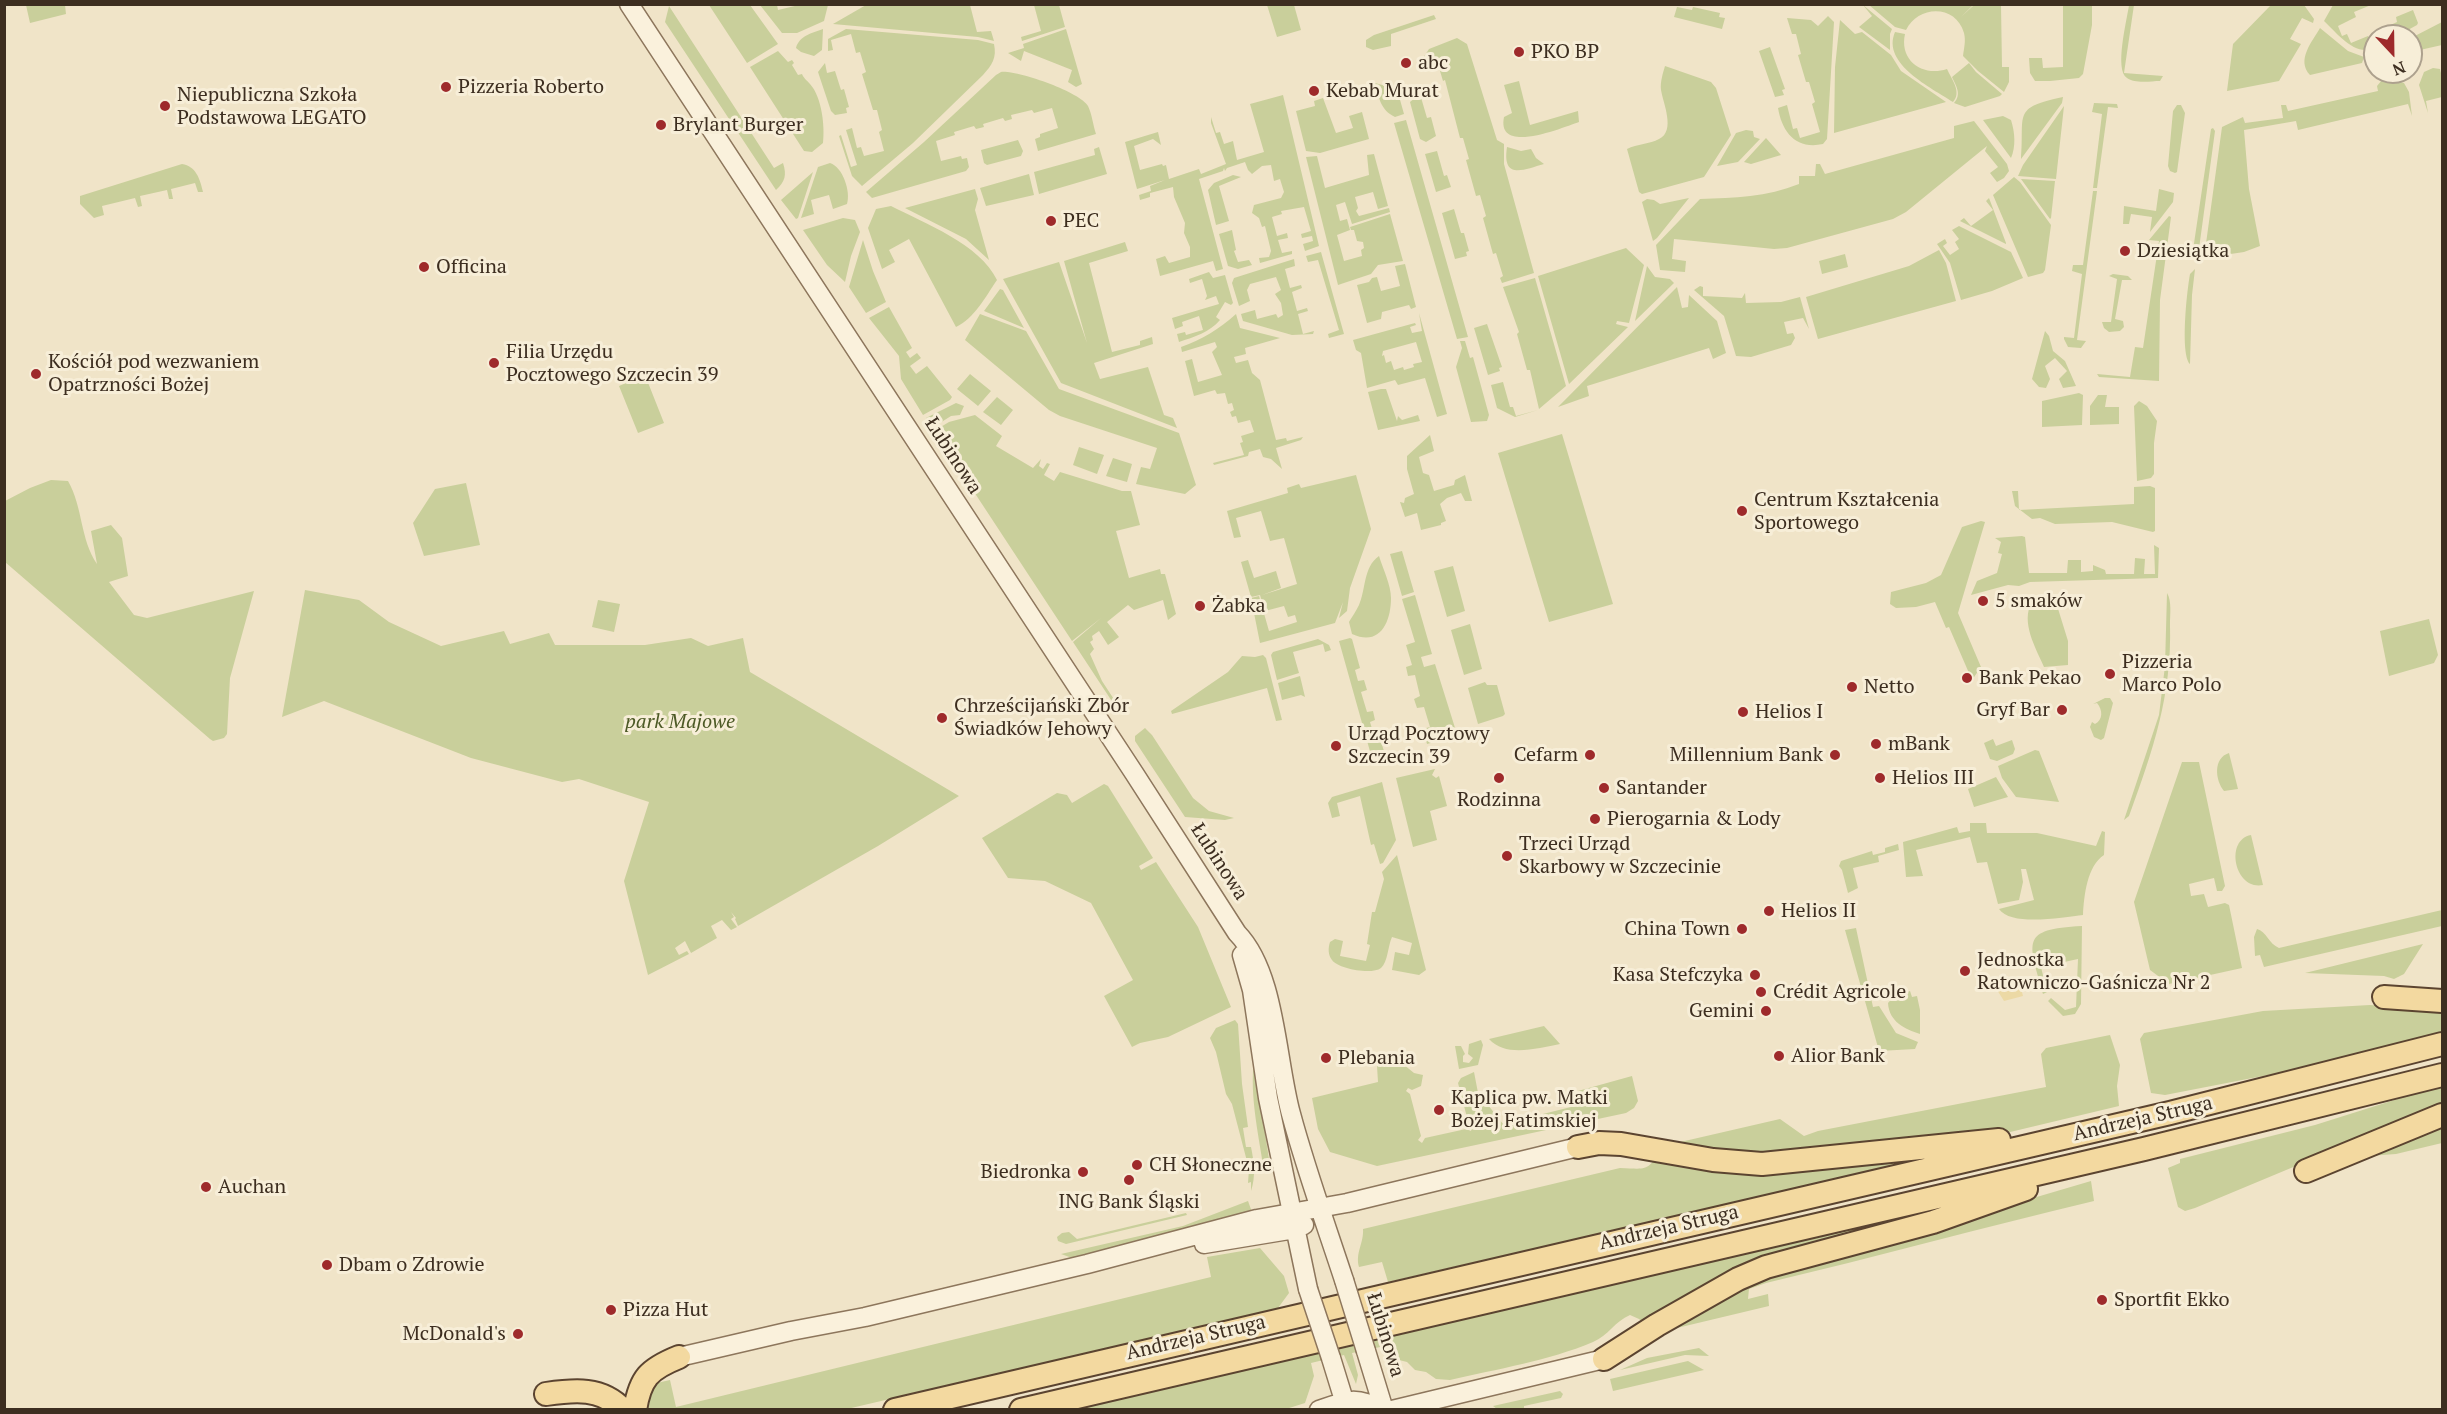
<!DOCTYPE html>
<meta charset="utf-8">
<style>
body{margin:0}
#map{position:relative;width:2447px;height:1414px;overflow:hidden;background:#f0e4c8;font-family:"PT Serif",serif}
canvas{display:block}
.frame{position:absolute;inset:0;border:6px solid #3d2e20;pointer-events:none}
.north{position:absolute;left:2363px;top:24px;width:60px;height:60px;box-sizing:border-box;background:#f7eed8;border:2px solid #ada18e;border-radius:50%;rotate:158deg;font-size:16px;font-weight:700;line-height:24px;text-align:center;color:#3d2e20}
.north::after{content:'';display:block;margin:auto;width:21px;height:27px;background:#9e2a2b;clip-path:polygon(50% 0,100% 100%,50% 72%,0 100%)}
</style>
<div id="map">
<canvas width="2447" height="1414"></canvas>
<div class="frame"></div>
<div class="north">N</div>
</div>
<script>
const context = document.querySelector('canvas').getContext('2d');
context.lineJoin = 'round';
function fill(path, color) { context.fillStyle = color; context.fill(path, 'evenodd'); }
function stroke(path, color, width, dash) { context.strokeStyle = color; context.lineWidth = width; context.lineCap = dash ? 'butt' : 'round'; context.setLineDash(dash || []); context.stroke(path); }
function write(font, color, halo, rows, align = 'center') {
  context.font = font + ' "PT Serif",serif'; context.lineWidth = 6; context.setLineDash([]); context.textBaseline = 'middle'; context.strokeStyle = halo; context.fillStyle = color; for (const [text, x, y, turn = 0] of rows) {
    context.save(); context.translate(x, y); context.rotate((+turn || 0) * Math.PI / 180); context.textAlign = isNaN(turn) ? turn : align; if (halo) context.strokeText(text, 0, 0); context.fillText(text, 0, 0); context.restore();
  }
}
const green = new Path2D(`
 M26 5H65L66 14 30 23Z
 M709 5H750L778 44 747 63Z
 M760 5H777L778 10 799 5H828L824 21 797 33H782Z
 M866 5H970L977 32 991 31 994 41 978 37 833 24Z
 M1034 5H1059L1065 27 1022 41 1021 37 1041 31Z
 M1267 5H1294L1301 30 1277 37Z
 M1863 5 1892 29 1890 34V50L1859 27 1872 16Z
 M1869 5H1973L1961 17 1974 5H2001L2002 67H2009V82L2004 92 1978 71 1963 56C1964 48 1966 41 1964 33 1956 4 1918 5 1906 30L1895 27Z
 M2063 5H2092V25L2083 74 2079 78 2050 81H2035L2030 73 2029 58H2042L2043 68 2063 67Z
 M2129 5H2134L2124 73 2163 76 2160 81C2151 81 2135 84 2127 78 2114 70 2127 20 2129 5Z
 M2271 5H2304L2314 19 2313 23 2302 18 2290 39 2301 44 2279 81 2227 91 2233 44Z
 M2333 5H2371L2354 12 2356 17 2338 26 2342 36 2347 34 2351 43 2368 36 2374 48C2355 57 2337 33 2324 21Z
 M669 6 774 168 783 163C787 175 785 182 776 190L665 22Z
 M1677 7 1692 10 1693 7 1720 13 1719 17 1725 18 1722 29 1674 17Z
 M2413 10 2418 23 2417 25 2397 36H2383L2380 30 2397 22 2396 17Z
 M1434 15 1436 19 1391 34V46L1373 50 1366 47V40L1374 35Z
 M1828 16 1834 22 1827 139 1823 144C1796 150 1782 132 1778 108L1787 105 1793 129 1797 128 1800 138 1820 132 1812 104 1815 102 1809 82H1806L1798 55 1801 54 1796 34H1792L1787 18 1811 20 1818 26Z
 M1840 20 1855 34 1862 32 1891 55 1901 71 1946 102 1834 133 1835 67Z
 M2442 22V45L2411 52V38Z
 M2320 28 2348 51 2364 57 2362 63 2310 75C2296 60 2312 42 2320 28Z
 M823 29 822 50 814 56 801 52 796 48C799 36 812 33 823 29Z
 M846 29 978 40 994 44C997 58 992 65 983 75L913 143 862 186 852 176 839 136 841 135 851 167 857 165 846 130 852 128 857 148 861 147 864 156 884 151 879 132 882 130 877 110H873L862 74 866 72 860 52 856 53 851 34 831 40 833 50 828 51V39Z
 M1066 29 1082 84 1076 87 1068 82 1072 70 1024 51 1021 61 1008 53 1024 48 1023 44Z
 M1895 32 1905 34C1899 61 1923 77 1947 69 1952 80 1962 92 1953 102 1932 88 1881 64 1895 32Z
 M1457 38 1467 44 1497 140 1504 144V164L1534 273 1502 283 1500 278 1503 276 1496 253 1493 254 1483 218 1486 216 1480 195 1476 196 1466 160 1469 159 1463 138H1460L1445 80 1443 81 1437 61 1417 67 1429 49Z
 M1770 47 1785 89 1782 90 1784 95 1775 97 1759 51Z
 M778 51 788 62 792 60 794 63 792 65 798 75 802 74C804 79 807 80 810 84 822 97 825 127 823 143L812 152 804 151 750 67Z
 M825 63 827 73 835 71 841 90 844 89 849 107 846 108 847 113 835 115 831 111 818 72Z
 M1969 63 1976 72 2002 94 2000 96 1965 107 1954 103C1962 94 1956 86 1952 77Z
 M1665 66 1711 82 1716 88 1731 135 1704 177 1642 194 1639 192 1627 149C1637 144 1650 144 1659 139 1676 131 1663 103 1661 90 1660 82 1663 73 1665 66Z
 M2433 68 2440 69 2442 77V97L2426 101 2428 113 2419 85 2424 72Z
 M1001 72C1017 70 1080 92 1088 106 1092 114 1093 125 1096 134L1038 151 1035 139 1040 137V134L1058 128 1052 108 1034 113 1032 110 1011 115 1012 119 1005 121 1003 118 983 124 984 127 976 129 974 126 954 132 955 135 936 141 941 161 961 156 962 159 967 158 969 167 966 171 872 198 866 192 924 142 996 75Z
 M2388 78 2404 83 2409 92 2412 116 2408 104 2298 130 2296 121 2244 130 2249 189 2260 246 2244 252 2204 258 2222 127 2243 117 2245 123 2283 118 2281 105H2286L2288 111 2378 91 2377 86 2382 80Z
 M1519 81 1530 125 1578 111 1579 122C1564 127 1496 156 1504 117L1512 113 1504 85Z
 M1375 83 1397 89 1404 114 1395 117C1380 110 1379 97 1375 83Z
 M1420 94 1427 118 1431 117 1436 136 1426 142 1420 139 1410 102Z
 M1283 95 1319 246 1305 251 1303 244 1313 241 1312 236 1302 238 1301 234 1311 231 1304 207 1281 211 1282 214 1272 217 1277 236 1287 233 1288 238 1278 240 1282 253 1292 251V254L1260 263 1259 258 1269 257 1271 251 1265 226 1262 227 1259 218 1252 213 1254 205 1281 198 1284 192 1280 179 1274 181 1271 165 1262 166 1252 174 1248 170 1245 162 1227 168 1225 171 1224 168 1223 171 1199 179 1223 269 1216 271 1213 261 1160 276 1156 259 1165 256 1169 263 1190 257V247L1184 233 1185 223 1174 197 1173 187 1150 193V197L1140 200 1139 195 1151 191 1150 186 1165 180 1137 189 1125 142 1158 132 1161 145 1153 139 1134 146 1140 170 1162 164 1163 166 1166 165 1169 179 1199 169 1201 174 1226 164 1211 123V117L1216 133 1220 132 1224 144 1233 141 1237 160 1264 152 1250 104Z
 M2063 97 2062 103 2021 159C2025 114 2011 108 2063 97Z
 M1323 98 1336 133 1353 128 1349 116 1362 112 1369 139 1320 153 1306 151 1296 111 1315 106 1314 101Z
 M2094 103 2117 104 2118 108 2108 107 2097 188H2093L2102 114 2092 112Z
 M2177 105H2181L2185 113 2177 172 2175 173 2170 171 2168 166 2173 111Z
 M2064 106 2056 179 2018 176 2023 165Z
 M2003 116 2011 120C2015 132 2016 147 2011 158L1983 120Z
 M1406 120 1468 337 1457 339 1394 123Z
 M1974 121 2007 164 2009 171 2004 178 1997 182 1990 173 1998 167 1985 151 1987 146 1906 212 1893 219 1787 248 1774 249 1674 239 1672 259 1686 261 1685 272 1660 270 1656 245 1700 199C1734 198 1767 197 1799 184V176H1815L1816 164H1820L1825 174 1954 138V126Z
 M2213 128 2215 131 2198 256 2193 250 2211 129Z
 M1746 130 1753 131 1754 137 1760 139 1738 162 1717 166 1736 133Z
 M1766 138 1781 155 1751 164 1744 162Z
 M1018 140 1023 151 1021 156 987 165 984 163 981 150Z
 M1099 147 1107 174 1039 194 1034 172 1095 155 1094 149Z
 M1507 147 1521 151 1531 149 1536 158 1544 164C1523 170 1502 180 1507 147Z
 M1437 151 1444 176 1447 175 1451 187 1436 192 1425 154Z
 M1374 154 1388 206 1378 209 1373 192 1355 197 1358 208 1356 211 1359 216 1389 208 1390 212 1352 224 1345 202 1336 205 1340 221 1347 219 1350 230 1337 235 1344 261 1362 256 1361 250 1364 248 1363 242 1357 241 1354 230H1351L1350 227 1390 214 1403 261 1378 265 1371 274 1338 285 1306 157 1317 156 1325 188 1369 175 1367 155Z
 M830 163C843 167 851 192 847 204L833 209 829 195 811 200 814 214 801 218 818 167Z
 M182 164C196 166 200 179 203 192H198L195 183 171 189 173 199H169L167 190 140 196 142 206 138 207 135 198 102 206 104 215 94 218 80 204V196Z
 M813 172 798 218 796 219 781 200Z
 M1029 174 1034 195 986 206 980 188Z
 M1233 175 1241 177 1219 186 1229 221 1216 225 1208 190 1214 183Z
 M2014 177 2020 182 2051 225 2045 270 2043 273 2028 277 1993 195Z
 M2021 179 2055 181 2051 218 2050 219Z
 M975 189 978 199 975 210 989 260 966 239 905 208Z
 M2159 189 2174 193 2173 202 2150 232 2152 217 2131 214 2129 224H2123L2124 206 2156 211Z
 M2093 191H2097L2077 340 2086 341 2081 348 2068 347 2064 339V337L2074 338 2082 274 2072 271 2073 265H2083Z
 M1689 198 1657 238 1653 241 1642 202 1647 199 1654 200 1660 204Z
 M1989 198 2006 243V244L1960 221 1964 218 1971 226 1993 210 1986 201Z
 M891 206C924 223 980 244 997 280 986 296 974 319 956 327L909 239 889 250 895 262 882 269 868 228 876 209Z
 M1454 209 1461 233H1464L1469 251 1466 252 1467 256 1455 259 1442 213Z
 M2169 216 2171 217 2160 300 2159 381 2099 377 2097 374 2130 377 2135 347 2143 348 2159 241 2149 240Z
 M843 218 855 220 860 232 851 256 845 282 827 265 803 230Z
 M1959 226 2011 252 2023 278 1992 291 1961 300 1950 263 1937 244 1945 239 1947 243 1943 246 1950 255 1959 249 1955 242 1959 239 1952 230Z
 M1232 230 1236 250 1234 251 1238 262 1249 260 1252 265 1238 269 1228 266 1219 234Z
 M863 240 873 271 886 302 866 313 849 287Z
 M1125 242 1128 251 1089 263 1112 352 1140 345V341L1152 337 1153 344 1094 363 1100 379 1148 367 1164 415 1173 418 1177 428 1061 383 1003 279 1059 262 1087 343 1064 261Z
 M1626 248 1644 265 1629 323 1617 321 1616 324 1628 327 1569 384 1538 276Z
 M1939 250 1946 263 1956 301 1818 339 1806 297 1909 266Z
 M1321 252 1344 334 1329 338 1328 334 1339 330 1318 260 1308 262 1306 256Z
 M1845 254 1848 267 1822 274 1819 261Z
 M1294 259 1295 266 1285 269 1290 288 1301 285 1302 288 1292 292 1297 311 1307 308 1308 311 1298 314 1303 334 1314 331 1313 334 1292 335 1243 321 1241 314 1255 310 1257 319 1276 314 1278 318 1283 315 1281 303 1275 294 1281 290 1276 277 1250 284 1247 290 1250 301 1239 306 1232 283 1234 278Z
 M1405 264 1416 307 1411 309 1409 305 1382 312 1381 319 1367 323 1357 285 1369 282 1372 278 1377 277 1381 291 1400 286 1395 266Z
 M1647 266 1655 277 1670 279 1674 283 1635 321Z
 M2195 269 2192 295 2190 364C2180 354 2187 290 2190 274Z
 M1209 272 1213 278 1225 275 1233 303 1231 305 1225 302 1216 317 1220 320C1210 332 1194 337 1179 342L1177 334 1185 332 1186 335 1203 330 1199 316 1182 322 1183 326 1175 329 1172 318 1219 304 1216 296 1205 300 1207 296 1202 279 1190 283 1189 279Z
 M2113 274 2128 276 2132 280H2122L2115 319 2123 321 2124 327 2120 331 2109 332 2104 328 2102 322H2111L2117 279 2109 276Z
 M1535 278 1566 386 1539 409 1530 370H1527L1517 334 1519 332 1503 287Z
 M1700 286 1703 287V296L1742 298 1745 293 1746 303 1781 302 1800 297 1809 329 1803 318 1784 322 1787 334 1793 333 1795 338 1791 345 1751 357 1736 356 1724 316 1694 290Z
 M1677 287 1682 308 1688 307 1689 295 1717 321 1726 353 1713 359 1709 348 1587 386 1589 396 1558 407Z
 M1000 289 1003 290 1024 328 984 311Z
 M889 307 912 348 906 352 910 358 917 353 921 358 910 366 916 374 927 366 952 397 950 400 923 415 901 379 899 356 869 318Z
 M1419 313 1447 414 1437 417 1425 378 1398 385 1395 380 1367 388 1361 353 1356 350 1353 340 1415 323 1416 325 1410 327 1412 333 1422 331ZM1416 342 1422 362 1413 364 1414 367 1404 370 1403 367 1394 370 1391 361 1386 363 1384 355 1382 356 1383 351Z
 M980 314 1026 331 1059 389 1179 433 1196 485 1185 494 1136 484 1141 467 1150 469 1157 448 1060 416 1049 410 965 340Z
 M1236 314 1240 328 1280 338 1245 348 1246 354 1234 357 1236 363 1248 360 1252 373 1260 380 1276 440 1286 438 1287 441 1303 437 1301 440 1276 448 1282 469 1271 459 1263 457 1260 449 1249 452 1248 456 1214 465 1213 463 1244 455 1240 443 1243 442 1241 436 1254 432 1250 420 1238 423 1236 416 1232 417 1230 412 1234 410 1232 403 1228 404 1225 393 1217 394 1215 390 1194 396 1185 361 1192 359 1198 382 1222 375 1212 352 1217 347 1215 342 1182 352 1181 347C1203 339 1218 330 1236 314Z
 M1487 324 1502 367 1499 368 1500 371 1488 375 1474 328Z
 M2045 331 2049 336 2053 351 2065 361 2076 386 2063 388 2059 379 2067 371 2055 358 2045 366 2050 379 2046 388 2039 387 2032 379Z
 M1460 341H1465L1470 358 1473 357 1489 415 1487 421 1471 422 1456 367 1462 348Z
 M970 374 991 391 978 406 957 389Z
 M645 375 664 423 638 433 619 386Z
 M1503 382 1510 407H1513L1516 416 1538 410 1515 417 1497 408 1491 385Z
 M1381 389H1386L1397 421 1398 416 1402 420 1418 415 1420 421 1378 430 1368 392Z
 M2079 393 2083 395 2082 425 2042 427V401Z
 M2098 395H2107L2105 407H2119V424L2090 425V406Z
 M997 397 1013 410 1001 425 983 412Z
 M2139 401 2147 406 2157 421 2154 443V474L2151 478 2137 481 2134 406Z
 M956 403 964 406 960 415 951 416 932 428 926 418Z
 M975 415 1002 436 996 446 1033 468 1041 459 1039 466 1043 469 1047 463 1050 464 1044 475 1054 481 1060 472 1122 491H1131L1140 525 1116 531 1129 578 1160 569 1161 574H1165L1176 614 1168 620 1163 600 1134 610 1128 605 1107 622 1119 637 1108 645 1099 631 1092 636 1093 640 1090 642 1094 649 1090 654 1102 681 1119 707 1117 709 1073 642 1101 618 1072 641 934 431 949 422Z
 M1562 434 1613 604 1549 622 1498 453Z
 M1430 435 1434 451 1419 457 1423 473 1429 475 1434 491 1454 485 1455 480 1465 475 1472 501H1465L1461 493 1447 498 1440 504 1446 521 1441 523V525L1421 530 1417 513 1405 517 1400 502 1404 503 1405 498 1414 494 1407 469V456Z
 M1079 447 1104 455 1097 474 1073 465Z
 M1113 458 1132 464 1127 482 1106 476Z
 M1356 475 1371 529 1350 588 1347 611 1339 618 1343 602 1335 623 1260 643 1251 598 1259 596 1269 631 1297 622 1295 615 1288 617 1284 606 1265 611 1260 595 1251 597 1241 562 1248 560 1254 578 1276 571 1281 588 1262 595 1297 584 1284 538 1270 541 1261 511 1236 518 1241 537 1234 538 1227 511 1288 493 1287 488 1299 484 1301 488Z
 M51 480 68 481C83 507 80 539 97 564L91 531 111 525 122 538 128 576 109 582 134 615 147 618 254 591 230 678 227 734 224 738 213 741 210 739 5 562V501L30 488Z
 M466 483 480 545 424 556 413 523 435 489Z
 M2150 486 2155 488V531L2153 532 2112 522 2055 524 2040 518 2032 519 2015 506 2012 491H2018L2019 510 2134 504V487Z
 M1981 521 1985 522 1958 613 1981 667 1972 680 1949 627 1946 628 1935 602 1916 607 1896 608 1890 604 1891 592 1926 583 1941 575 1962 527Z
 M2022 536 2025 537 2029 573H2067L2068 560H2081V572L2093 571V565L2105 570 2106 574H2134L2135 558 2145 559 2144 574H2155L2154 545 2159 548 2158 578 2030 582 2019 586 2008 585 1971 595 1977 581 1997 573 2002 554 1998 553 2001 542 1995 538Z
 M1402 551 1414 592 1402 596 1390 554Z
 M1379 556C1383 569 1391 585 1391 598 1391 622 1380 647 1352 634L1349 622C1352 617 1356 611 1359 605 1366 590 1363 567 1379 556Z
 M1453 566 1465 611 1447 617 1434 571Z
 M305 590 359 600 389 622 441 646 504 631 510 644 549 633 555 645H645L691 638 708 646 743 638 750 672 959 796 878 846 738 926 735 919 736 918 731 912 734 917 731 919 737 927 731 930 722 920 711 926 717 938 691 953 685 941 675 948 679 955 687 951 689 954 648 975 624 881 649 802 579 779 562 782 471 758 324 701 282 717Z
 M2167 593C2172 601 2170 615 2170 624 2172 696 2153 750 2129 816L2124 820 2159 715 2165 666Z
 M1415 595 1432 654 1421 657 1424 667 1435 664 1456 731 1448 733 1449 738 1427 744 1423 729 1430 727 1424 707 1417 708 1414 699 1420 696 1415 675 1408 676 1406 667 1412 665 1406 645 1415 642 1402 599Z
 M2053 599H2055L2068 641V665L2044 667C2036 648 2020 622 2032 602L2034 610 2052 609Z
 M598 600 620 604 614 632 592 627Z
 M2429 619 2438 655 2434 663 2389 676 2380 631Z
 M1470 624 1482 669 1464 675 1451 630Z
 M1350 638 1352 639 1360 668 1355 670 1358 681 1364 680 1367 690 1361 692 1367 712 1373 711 1375 720 1370 722 1376 742H1381L1384 751 1371 755 1339 641Z
 M1318 639 1329 645 1331 650 1325 652 1323 644 1293 652 1299 673 1277 680 1271 655 1273 652Z
 M1263 655 1266 658 1282 720 1276 721 1267 688 1172 714 1171 711 1228 672 1242 656 1255 657Z
 M1300 676 1305 697 1301 695 1282 700 1278 683Z
 M1485 682 1487 685H1497L1505 714 1503 716 1478 724 1468 688Z
 M2105 698H2110L2113 703 2104 738 2101 740 2094 737 2090 727 2092 722 2095 724C2103 720 2103 710 2097 703L2093 704Z
 M1145 728 1152 735 1193 798 1209 811 1234 818 1225 820 1185 817 1135 741V736Z
 M1993 739 1996 746 2012 740 2015 749 2013 754 1997 761 1990 759 1984 743Z
 M2035 750 2039 751 2059 802 2016 797 2002 778 1998 766Z
 M2229 753 2238 789 2224 791C2215 780 2213 758 2229 753Z
 M2182 762H2199L2225 886 2222 891H2217L2214 878 2189 884 2191 896 2204 894 2208 907 2225 903 2229 905 2242 968 2169 984 2150 970 2134 902Z
 M1435 769 1432 775 1436 778 1439 776 1447 806 1430 811 1437 840 1413 847 1396 778Z
 M1996 777 2008 797 1974 807 1968 789Z
 M1382 782 1396 840 1383 863 1380 864 1374 844 1371 845 1360 796 1337 803 1340 816 1332 818 1328 803 1332 797Z
 M1104 784 1108 786 1153 858 1139 866 1141 870 1156 862 1198 927 1231 1007 1168 1037 1140 1043 1132 1047 1104 996 1133 980 1091 903 1045 881 1008 878 982 838 1057 793 1067 795 1072 803Z
 M1970 823H1986L1987 833H2037L2096 846 2102 831 2105 832 2104 855C2087 866 2084 896 2083 915 2064 917 2011 927 1999 909L2034 900 2026 869H2021L2023 882 2019 900 1998 904 1987 862 1977 863 1970 837 1916 850 1923 876 1906 877 1903 842 1957 827 1959 833 1970 831Z
 M2251 835 2263 885C2235 891 2224 840 2251 835Z
 M1898 844 1899 850 1878 856 1879 862 1853 868 1858 888 1848 893 1842 870 1839 866 1841 861 1872 851 1873 855 1885 852V848Z
 M1397 855 1426 970 1419 975 1392 970 1395 952 1409 955 1412 943 1392 937C1388 945 1388 962 1381 968 1372 975 1338 969 1332 960 1328 955 1328 948 1330 942L1335 939 1343 941 1340 956 1366 961 1370 945 1367 944 1372 912H1375L1384 879 1382 872Z
 M2442 910V926L2264 967 2260 955 2255 956 2254 937 2257 929C2266 931 2269 944 2279 948Z
 M2082 926 2081 1004 2075 1014 2063 1016 2048 1001 2051 998 2065 1010 2076 1007 2078 959 2041 967 2047 992 2043 994C2029 942 2019 929 2082 926Z
 M1856 928 1873 1007 1879 1006 1896 1033 1918 1042 1915 1049 1879 1051 1845 930Z
 M2423 944 2404 974 2394 979 2384 976 2305 973Z
 M1910 991 1912 997 1917 996 1920 1010V1034C1905 1029 1889 1022 1888 1003L1895 995Z
 M2370 1005 2442 1010V1033L2304 1068 2165 1095 2151 1093 2140 1039 2144 1033 2263 1011Z
 M1235 1020 1238 1024 1242 1084 1248 1127 1243 1128 1246 1147H1251C1254 1162 1256 1176 1251 1191V1182L1248 1183 1249 1169 1232 1104 1226 1094 1216 1052 1210 1038 1216 1028Z
 M1544 1026 1560 1044C1538 1048 1506 1058 1489 1039Z
 M2110 1035 2120 1065 2117 1086 2119 1106 2006 1133 1942 1155 1388 1282 1382 1262 1359 1267C1355 1253 1364 1243 1363 1229L1620 1168C1649 1169 1647 1172 1663 1146L1780 1119 1804 1136 1818 1131 2046 1087 2041 1054 2046 1048Z
 M1481 1040 1483 1045 1478 1065 1459 1069 1455 1046H1461L1465 1054 1463 1056V1062L1469 1063 1473 1058 1468 1054 1469 1044Z
 M1256 1052 1261 1108 1271 1172 1264 1171C1259 1136 1247 1086 1256 1052Z
 M1398 1060 1414 1073 1423 1075 1421 1086 1412 1090 1408 1088 1406 1091 1410 1094 1421 1136 1418 1140 1422 1143 1425 1138 1466 1129 1471 1131 1472 1127 1469 1125 1458 1083 1461 1078 1474 1072 1479 1098 1484 1097 1488 1105 1503 1124 1579 1105 1578 1091 1632 1076 1638 1101 1634 1108 1626 1113 1377 1166 1330 1152 1318 1129 1312 1098 1378 1082 1377 1066Z
 M2442 1085V1105L2195 1208 2185 1211 2178 1207 2168 1168 2180 1163V1159L2315 1125Z
 M2442 1121V1143L2396 1154 2369 1156Z
 M2091 1181 2094 1201C1984 1227 1876 1257 1766 1283L1749 1289 1748 1299 1768 1294 1769 1306 1656 1333 1738 1285Z
 M1248 1201 1253 1215 1075 1259 1061 1254 1183 1226Z
 M1944 1207 1798 1251 1646 1325 1639 1319 1630 1315C1615 1321 1608 1336 1593 1342 1548 1361 1497 1369 1450 1380L1436 1379 1426 1372 1415 1370 1407 1362 1391 1358 1385 1346 1352 1353 1358 1375 1356 1384 1344 1355 1311 1363 1314 1376 1305 1403 1286 1409 1069 1410Z
 M1186 1213 1187 1215 1066 1244 1058 1241 1057 1237 1062 1233 1069 1232 1077 1239Z
 M1260 1248 1284 1276 1289 1293 1278 1308 847 1409 643 1410 648 1385 670 1380 676 1407 1211 1277 1207 1257Z
 M1699 1348 1709 1356 1685 1355 1620 1370 1647 1358Z
 M1688 1361 1704 1370 1613 1391 1610 1379Z
 M1560 1391 1563 1394 1561 1398 1524 1406V1409H1497L1493 1406Z`);
const sand = new Path2D(`
 M2018 976 2023 996 2004 1001 1992 982Z`);
const minor = new Path2D(`
 M629 4 1134 773 1237 933C1276 973 1276 1060 1291 1114 1306 1170 1326 1225 1344 1280
 M1242 955 1252 990 1268 1098 1308 1289
 M1204 1244 1295 1229 1304 1225
 M1366 1351 1384 1410
 M679 1357 791 1331 865 1317 1087 1264 1257 1219 1347 1203 1578 1147
 M1331 1358 1347 1410
 M1319 1410C1344 1401 1357 1395 1381 1410
 M1392 1410 1604 1359`);
const major = new Path2D(`
 M2384 997 2442 1001
 M1578 1147 1599 1143 1621 1144 1713 1160 1762 1164 1999 1140
 M2306 1171 2442 1115
 M1604 1359 1657 1325 1738 1279 1766 1267 1933 1222 2026 1189
 M546 1394C574 1390 602 1387 623 1410
 M635 1410C640 1378 649 1369 679 1357
 M895 1410 2170 1113 2442 1044
 M1021 1410 2144 1149 2442 1075`);
const minorBridge = new Path2D(`
 M1344 1280 1366 1351
 M1308 1289 1331 1358`);
const markers = [
 [1519,52,6,"#9e2a2b"],
 [1406,63,6,"#9e2a2b"],
 [446,87,6,"#9e2a2b"],
 [1314,91,6,"#9e2a2b"],
 [165,106,6,"#9e2a2b"],
 [661,125,6,"#9e2a2b"],
 [1051,221,6,"#9e2a2b"],
 [2125,251,6,"#9e2a2b"],
 [424,267,6,"#9e2a2b"],
 [494,363,6,"#9e2a2b"],
 [36,374,6,"#9e2a2b"],
 [1742,511,6,"#9e2a2b"],
 [1983,601,6,"#9e2a2b"],
 [1200,606,6,"#9e2a2b"],
 [2110,674,6,"#9e2a2b"],
 [1967,678,6,"#9e2a2b"],
 [1852,687,6,"#9e2a2b"],
 [2062,710,6,"#9e2a2b"],
 [1743,712,6,"#9e2a2b"],
 [942,718,6,"#9e2a2b"],
 [1876,744,6,"#9e2a2b"],
 [1336,746,6,"#9e2a2b"],
 [1590,755,6,"#9e2a2b"],
 [1835,755,6,"#9e2a2b"],
 [1499,778,6,"#9e2a2b"],
 [1880,778,6,"#9e2a2b"],
 [1604,788,6,"#9e2a2b"],
 [1595,819,6,"#9e2a2b"],
 [1507,856,6,"#9e2a2b"],
 [1769,911,6,"#9e2a2b"],
 [1742,929,6,"#9e2a2b"],
 [1965,971,6,"#9e2a2b"],
 [1755,975,6,"#9e2a2b"],
 [1761,992,6,"#9e2a2b"],
 [1766,1011,6,"#9e2a2b"],
 [1779,1056,6,"#9e2a2b"],
 [1326,1058,6,"#9e2a2b"],
 [1439,1110,6,"#9e2a2b"],
 [1137,1165,6,"#9e2a2b"],
 [1083,1172,6,"#9e2a2b"],
 [1129,1180,6,"#9e2a2b"],
 [206,1187,6,"#9e2a2b"],
 [327,1265,6,"#9e2a2b"],
 [2102,1300,6,"#9e2a2b"],
 [611,1310,6,"#9e2a2b"],
 [518,1334,6,"#9e2a2b"]
];
const poiNames = [
 ["PKO BP",1531,52],
 ["abc",1418,63],
 ["Pizzeria Roberto",458,87],
 ["Kebab Murat",1326,91],
 ["Niepubliczna Szkoła",177,95],
 ["Podstawowa LEGATO",177,118],
 ["Brylant Burger",673,125],
 ["PEC",1063,221],
 ["Dziesiątka",2137,251],
 ["Officina",436,267],
 ["Filia Urzędu",506,352],
 ["Pocztowego Szczecin 39",506,375],
 ["Kościół pod wezwaniem",48,362],
 ["Opatrzności Bożej",48,385],
 ["Centrum Kształcenia",1754,500],
 ["Sportowego",1754,523],
 ["5 smaków",1995,601],
 ["Żabka",1212,606],
 ["Pizzeria",2122,662],
 ["Marco Polo",2122,685],
 ["Bank Pekao",1979,678],
 ["Netto",1864,687],
 ["Chrześcijański Zbór",954,706],
 ["Świadków Jehowy",954,729],
 ["Gryf Bar",2050,710,"right"],
 ["Helios I",1755,712],
 ["Urząd Pocztowy",1348,734],
 ["Szczecin 39",1348,757],
 ["mBank",1888,744],
 ["Cefarm",1578,755,"right"],
 ["Millennium Bank",1823,755,"right"],
 ["Helios III",1892,778],
 ["Santander",1616,788],
 ["Rodzinna",1499,800,"center"],
 ["Pierogarnia & Lody",1607,819],
 ["Trzeci Urząd",1519,844],
 ["Skarbowy w Szczecinie",1519,867],
 ["Helios II",1781,911],
 ["China Town",1730,929,"right"],
 ["Jednostka",1977,960],
 ["Ratowniczo-Gaśnicza Nr 2",1977,983],
 ["Kasa Stefczyka",1743,975,"right"],
 ["Crédit Agricole",1773,992],
 ["Gemini",1754,1011,"right"],
 ["Alior Bank",1791,1056],
 ["Plebania",1338,1058],
 ["Kaplica pw. Matki",1451,1098],
 ["Bożej Fatimskiej",1451,1121],
 ["CH Słoneczne",1149,1165],
 ["Biedronka",1071,1172,"right"],
 ["Auchan",218,1187],
 ["ING Bank Śląski",1129,1202,"center"],
 ["Dbam o Zdrowie",339,1265],
 ["Sportfit Ekko",2114,1300],
 ["Pizza Hut",623,1310],
 ["McDonald's",506,1334,"right"]
];
const streetNames = [
 ["Łubinowa",953,456,57],
 ["Łubinowa",1219,862,57],
 ["Andrzeja Struga",2143,1119,-13],
 ["Andrzeja Struga",1669,1228,-13],
 ["Łubinowa",1385,1335,73],
 ["Andrzeja Struga",1196,1338,-13]
];
const parkNames = [
 ["park Majowe",680,722]
];
fill(green, '#c9cf9b');
fill(sand, '#ecd9a5');
stroke(minor, '#8d765c', 21);
stroke(major, '#5b4430', 26);
stroke(minor, '#faf1dc', 18);
stroke(major, '#f3d9a0', 22);
stroke(minorBridge, '#8d765c', 21, []);
stroke(minorBridge, '#faf1dc', 18);
for (const [x, y, r, color] of markers) { const dot = new Path2D(); dot.arc(x, y, r, 0, 2 * Math.PI); context.fillStyle = color; context.fill(dot); stroke(dot, '#f7eed8', 2); }
write('20px', '#3d2e20', '#f7eed8', poiNames, 'left');
write('20px', '#3d2e20', '#f7eed8', streetNames);
write('italic 20px', '#4d5a26', '#f7eed8', parkNames);
</script>
